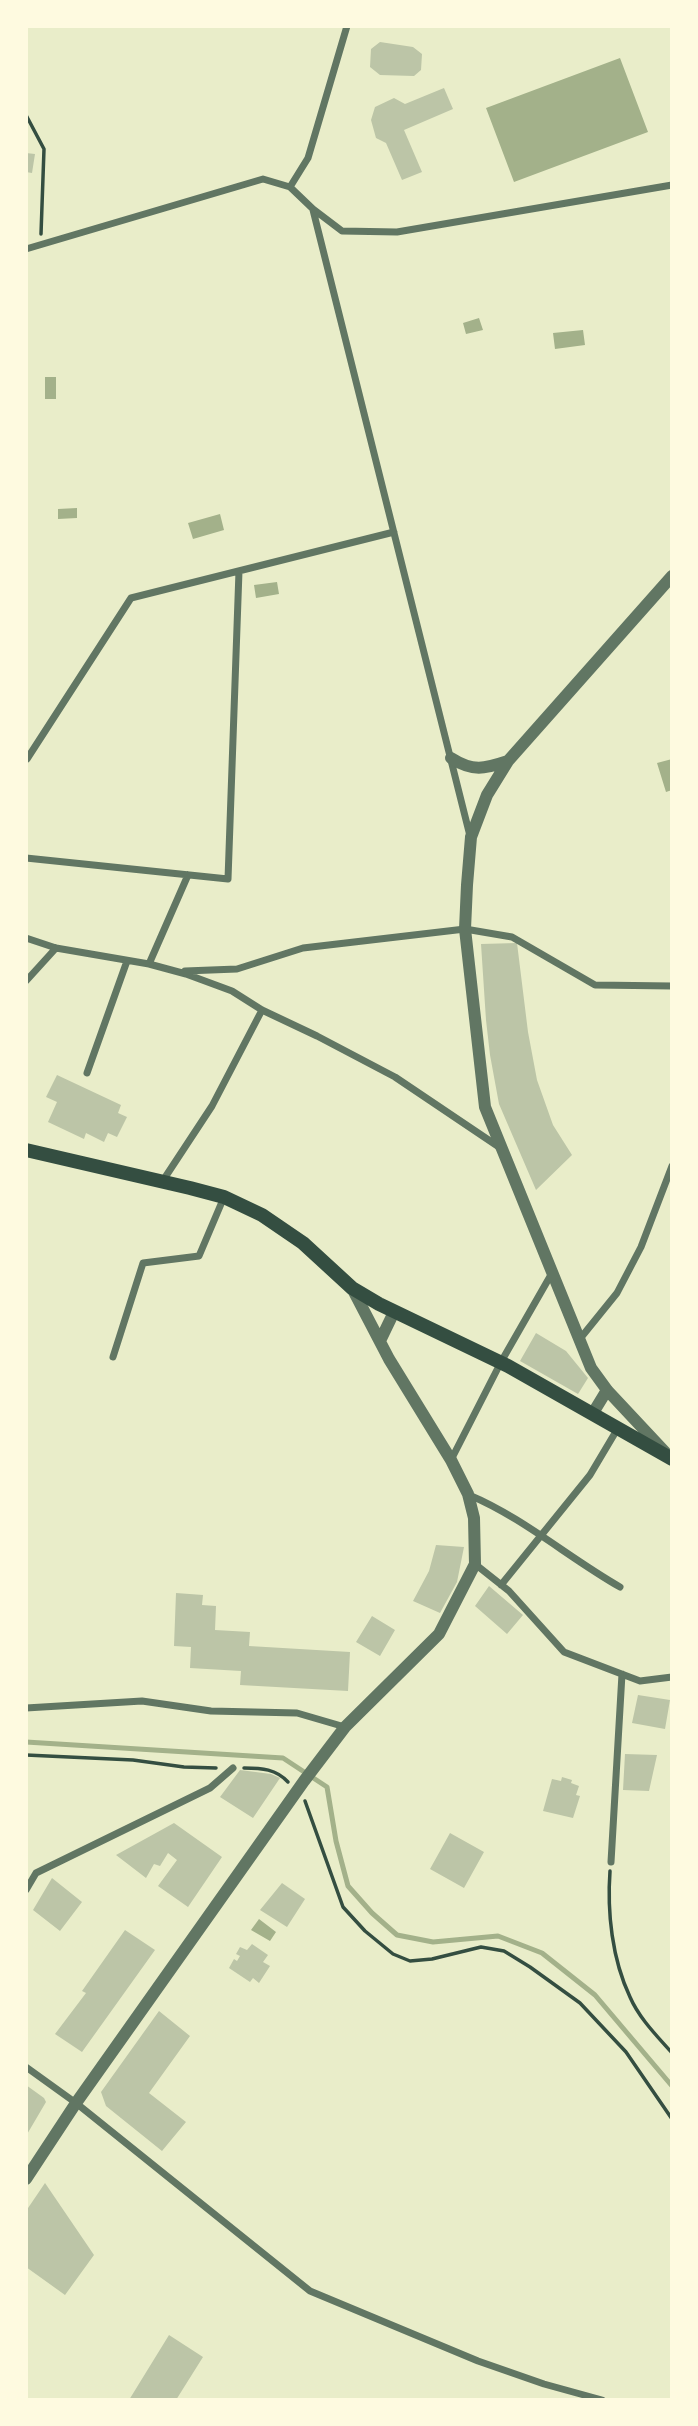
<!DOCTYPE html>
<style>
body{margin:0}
#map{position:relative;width:698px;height:2426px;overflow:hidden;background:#e9edc9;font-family:"Fira Sans",sans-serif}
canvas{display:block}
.frame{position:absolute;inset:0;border:28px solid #fefae0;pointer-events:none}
</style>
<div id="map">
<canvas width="698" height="2426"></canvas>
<div class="frame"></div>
</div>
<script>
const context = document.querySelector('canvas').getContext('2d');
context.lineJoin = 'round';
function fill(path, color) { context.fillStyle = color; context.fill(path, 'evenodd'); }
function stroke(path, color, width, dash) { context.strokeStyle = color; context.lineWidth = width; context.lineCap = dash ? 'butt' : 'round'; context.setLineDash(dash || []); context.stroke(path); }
const water = new Path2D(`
 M620 58 648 132 514 182 486 108Z
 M479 318 483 330 466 334 463 323Z
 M583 330 585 345 555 349 553 333Z
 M45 377H56V399H45Z
 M77 508V518L58 519V509Z
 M220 514 224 530 193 539 188 523Z
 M277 582 279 594 256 598 254 585Z
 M672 759V790L666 792 657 763Z
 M259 1919 276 1932 270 1941 251 1930Z`);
const stream = new Path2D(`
 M26 1742 283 1758 327 1787 336 1841 348 1886 372 1913 397 1935 433 1942 498 1936 542 1953 595 1995 672 2086`);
const building = new Path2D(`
 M380 42 413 47 422 54 421 70 414 76 380 75 370 67 371 49Z
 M444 88 453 109 404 130 422 172 402 180 386 143 376 138 371 120 375 107 394 98 405 104Z
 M26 153 35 154 32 173 26 172Z
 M517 943 528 1032 537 1080 553 1125 572 1155 536 1190 499 1104 490 1055 486 1020 481 944Z
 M57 1075 121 1105 118 1113 127 1117 117 1137 108 1133 104 1142 86 1133 84 1139 48 1122 57 1102 46 1097Z
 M536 1333 566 1351 588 1378 578 1394 520 1361Z
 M436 1545 464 1547 457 1582 440 1613 413 1601 429 1571Z
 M489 1586 523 1615 507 1634 475 1606Z
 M176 1593 203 1595 202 1605 216 1606 215 1630 250 1632 249 1646 350 1652 348 1691 240 1685 241 1671 190 1668 191 1647 174 1646Z
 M372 1616 395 1630 380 1656 356 1642Z
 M638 1695 670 1700 665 1729 632 1723Z
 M625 1754 657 1755 649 1791 623 1790Z
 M240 1770 271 1774 280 1778 253 1818 220 1797Z
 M562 1777 572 1780 571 1783 579 1786 576 1795 580 1796 573 1818 543 1811 552 1779 561 1781Z
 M174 1823 222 1857 188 1907 158 1886 177 1860 168 1853 160 1866 154 1864 146 1878 116 1855Z
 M450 1833 484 1852 464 1888 430 1869Z
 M52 1878 82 1902 60 1931 33 1910Z
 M282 1883 305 1899 287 1927 260 1910Z
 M125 1930 155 1950 82 2052 55 2034 86 1993 82 1991Z
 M252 1944 268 1955 263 1962 270 1966 259 1983 253 1978 250 1982 229 1968 234 1959 237 1961 240 1956 236 1954 240 1947 247 1950Z
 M159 2011 190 2036 149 2093 186 2122 162 2151 106 2106 101 2092Z
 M26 2085 44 2098 46 2102 26 2136Z
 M45 2183 94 2255 65 2295 26 2267V2211Z
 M169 2335 203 2357 176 2400H129Z`);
const path = new Path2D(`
 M26 115 44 149 41 234
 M26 1755 133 1760 184 1767 216 1768
 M244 1768C262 1768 276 1769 288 1782
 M305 1801 343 1907 365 1931 393 1954 410 1961 432 1959 481 1947 504 1951 530 1967 580 2003 626 2052 672 2119
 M610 1871C607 1912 612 1959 630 1997 639 2018 657 2036 672 2053`);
const minor = new Path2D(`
 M290 187 308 158 347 26
 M313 210 470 836
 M26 249 263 179 290 187 313 209 342 231 397 232 672 185
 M27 759 131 598 394 532
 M26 858 228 879 239 571
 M26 938 56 948 149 964 186 974 232 991 262 1010 317 1036 395 1077 499 1147
 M149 964 188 875
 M185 971 237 969 303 948 465 929 512 937 595 985 672 986
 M26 981 56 948
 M87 1073 127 961
 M162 1182 212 1106 262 1010
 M579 1340 617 1293 641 1247 672 1166
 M113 1357 143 1263 199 1256 224 1197
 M451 1460 501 1362 552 1273
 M469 1495C522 1517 569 1558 620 1587
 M475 1564 509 1591 564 1652 640 1681 672 1677
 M501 1585 590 1475 618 1428
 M26 1708 142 1701 211 1711 297 1713 345 1727
 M611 1862 622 1674
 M26 1890 36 1873 210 1788 233 1768
 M26 2067 76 2103 310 2291 478 2361 544 2384 602 2400`);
const tertiary = new Path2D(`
 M451 758C473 772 484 769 508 761
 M380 1341 394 1312
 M593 1413 607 1390
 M665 1452 607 1390 591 1368 485 1107 465 929 467 885 471 837 487 795 508 761 672 576
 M26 2179 76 2103 304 1781 345 1727 439 1634 475 1564 474 1518 468 1494 451 1460 389 1359 352 1288`);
const secondary = new Path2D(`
 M26 1150 190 1188 224 1197 262 1215 303 1243 352 1288 379 1304 508 1366 672 1459`);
fill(water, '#a3b18a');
stroke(stream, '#a3b18a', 5);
fill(building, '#bcc5a7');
stroke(path, '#344e41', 3.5);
stroke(minor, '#617663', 7);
stroke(tertiary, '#617663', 12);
stroke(secondary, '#344e41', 14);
</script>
